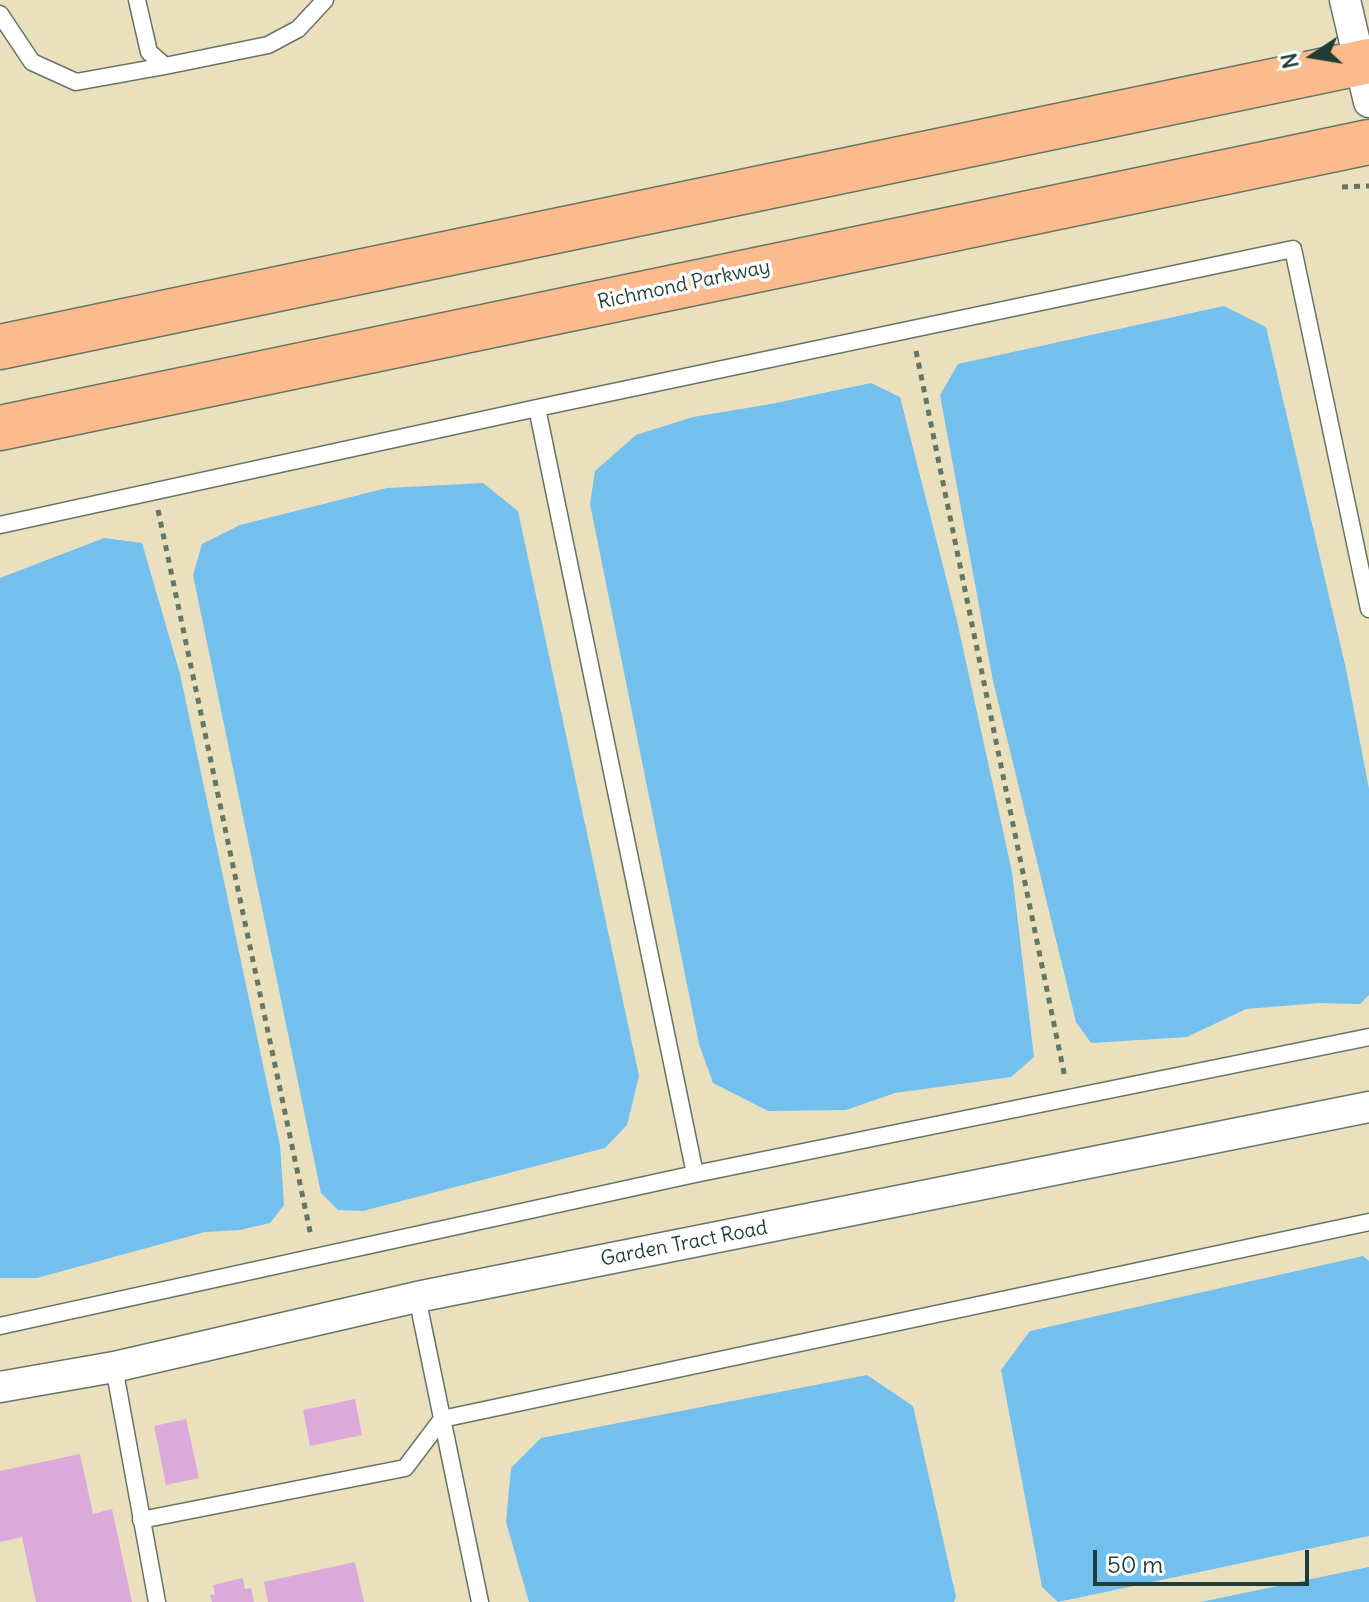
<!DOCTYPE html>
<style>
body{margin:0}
#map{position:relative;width:1369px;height:1602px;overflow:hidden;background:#eae0be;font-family:Delius,sans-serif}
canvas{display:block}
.north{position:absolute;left:1273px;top:16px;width:80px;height:80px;-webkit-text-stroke:6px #fff;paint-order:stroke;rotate:258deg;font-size:22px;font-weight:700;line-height:32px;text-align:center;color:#1f3d34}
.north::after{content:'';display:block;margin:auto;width:28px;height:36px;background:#1f3d34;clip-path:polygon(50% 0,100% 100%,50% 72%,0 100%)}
.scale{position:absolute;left:1093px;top:1550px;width:216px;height:36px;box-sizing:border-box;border:4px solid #1f3d34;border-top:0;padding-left:10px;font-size:24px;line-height:28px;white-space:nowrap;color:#1f3d34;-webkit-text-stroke:6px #fff;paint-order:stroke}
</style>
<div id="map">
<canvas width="1369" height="1602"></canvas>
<div class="north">N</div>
<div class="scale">50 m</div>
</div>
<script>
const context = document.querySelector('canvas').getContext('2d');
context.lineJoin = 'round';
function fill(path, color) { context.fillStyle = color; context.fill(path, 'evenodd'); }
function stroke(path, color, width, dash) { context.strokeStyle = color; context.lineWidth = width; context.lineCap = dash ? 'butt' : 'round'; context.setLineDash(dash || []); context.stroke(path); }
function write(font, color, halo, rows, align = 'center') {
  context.font = font + ' Delius,sans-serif'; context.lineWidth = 7; context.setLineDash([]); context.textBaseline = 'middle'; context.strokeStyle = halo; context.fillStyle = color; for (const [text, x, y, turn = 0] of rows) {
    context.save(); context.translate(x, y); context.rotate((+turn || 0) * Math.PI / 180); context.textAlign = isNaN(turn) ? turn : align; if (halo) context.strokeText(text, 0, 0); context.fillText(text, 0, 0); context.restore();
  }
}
const water = new Path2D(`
 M1224 306 1266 327 1346 669 1369 789V995L1360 1004 1319 1003 1246 1009 1187 1037 1091 1043 1076 1022 993 681 940 395 958 364Z
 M871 383 900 397 957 621 1012 872 1034 1057 1011 1077 895 1093 846 1110 768 1111 713 1083 699 1044 590 504 595 471 636 435 693 417 771 404Z
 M483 483 518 511 639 1076 627 1125 605 1148 363 1211 338 1210 321 1193 193 575 202 544 240 525 387 488Z
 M104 538 142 543 180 674 280 1145 284 1205 270 1223 240 1230 205 1232 37 1278H0V578Z
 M1363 1256 1369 1261V1536L1058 1602 1042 1587 1001 1370 1030 1331Z
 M867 1375 913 1406 956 1597 954 1602H529L506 1522 511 1468 541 1438Z
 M1369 1567V1602H1201Z`);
const building = new Path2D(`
 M355 1399 362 1435 310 1446 303 1410Z
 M186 1419 199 1478 166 1485 154 1426Z
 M80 1454 93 1514 112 1509 132 1602H36L22 1537 0 1542V1471Z
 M355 1562 364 1602H268L264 1582Z
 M243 1578 245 1589 251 1588 254 1602H212L210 1595 215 1594 213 1585Z`);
const path = new Path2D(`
 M1342 187 1369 186
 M916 351 1065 1078
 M158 510 311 1236`);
const service = new Path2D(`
 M137 0 149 52 165 66 268 45 298 29 325 0
 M0 14 32 62 76 82 165 66
 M537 408 695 1174
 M0 525 537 408 1293 249 1369 609
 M417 1297 480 1602
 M0 1326 695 1174 1369 1037
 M114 1367 157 1602
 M141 1520 405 1468 442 1419 1369 1222`);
const minor = new Path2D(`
 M1345 0 1369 102
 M0 1387 114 1367 417 1297 1369 1107`);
const trunk = new Path2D(`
 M0 347 1369 61
 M0 428 1369 142`);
const streetNames = [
 ["Richmond Parkway",684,285,-12],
 ["Garden Tract Road",684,1244,-11]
];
fill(water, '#73bfed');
fill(building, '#dca9db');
stroke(service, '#667664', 19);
stroke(minor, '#667664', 33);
stroke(trunk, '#667664', 47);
stroke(path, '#667664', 5, [6, 6]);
stroke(service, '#fff', 16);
stroke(minor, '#fff', 30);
stroke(trunk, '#fbbb8c', 44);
write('20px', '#1f3d34', '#fff', streetNames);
</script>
